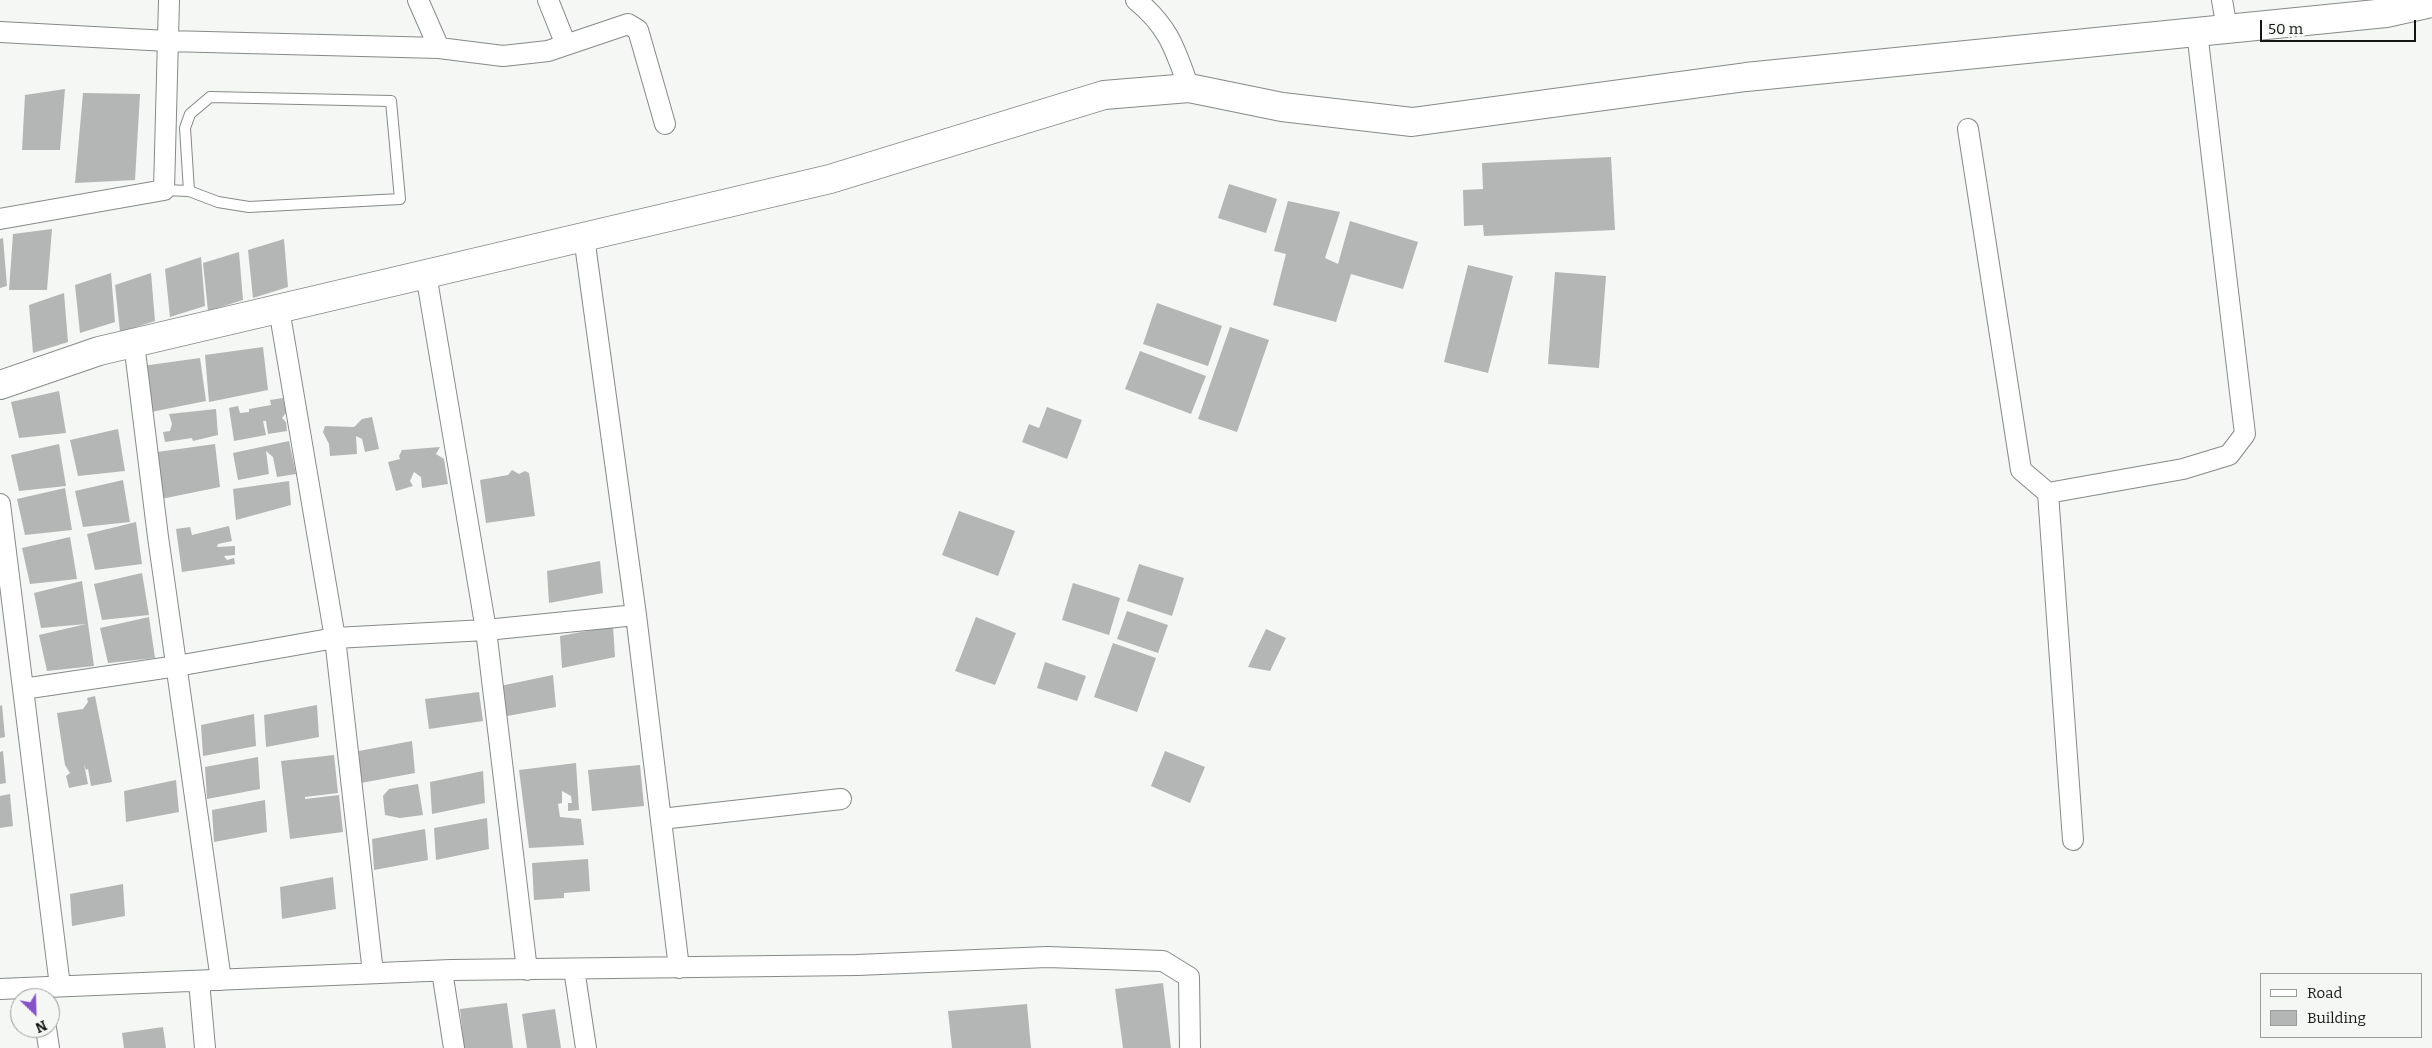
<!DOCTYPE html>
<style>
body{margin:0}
#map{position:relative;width:2432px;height:1048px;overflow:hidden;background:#f4f7f4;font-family:Bitter,serif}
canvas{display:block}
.legend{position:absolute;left:2260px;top:973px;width:162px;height:65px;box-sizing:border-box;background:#f4f7f4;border:1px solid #9b9d9b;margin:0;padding:6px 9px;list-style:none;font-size:15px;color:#151615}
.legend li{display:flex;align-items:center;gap:10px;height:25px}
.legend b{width:25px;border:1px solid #9b9d9b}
.north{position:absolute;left:10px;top:988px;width:50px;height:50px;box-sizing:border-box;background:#f4f7f4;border:1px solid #9b9d9b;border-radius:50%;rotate:156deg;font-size:14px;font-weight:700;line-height:20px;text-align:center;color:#151615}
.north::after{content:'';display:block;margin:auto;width:18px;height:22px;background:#8652ca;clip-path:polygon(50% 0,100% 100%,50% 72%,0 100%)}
.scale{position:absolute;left:2260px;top:20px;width:156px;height:22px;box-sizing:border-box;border:2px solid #151615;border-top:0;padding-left:6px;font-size:15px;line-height:18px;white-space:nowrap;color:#151615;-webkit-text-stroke:4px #f4f7f4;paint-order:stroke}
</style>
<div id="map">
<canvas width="2432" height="1048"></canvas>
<ul class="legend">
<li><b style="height:6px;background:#fff"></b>Road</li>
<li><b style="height:14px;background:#b3b6b4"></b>Building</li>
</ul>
<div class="north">N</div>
<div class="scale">50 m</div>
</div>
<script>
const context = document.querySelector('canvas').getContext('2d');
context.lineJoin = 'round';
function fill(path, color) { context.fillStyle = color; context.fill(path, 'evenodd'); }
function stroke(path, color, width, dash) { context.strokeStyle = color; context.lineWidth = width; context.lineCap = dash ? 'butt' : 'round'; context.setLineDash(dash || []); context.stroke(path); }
const building = new Path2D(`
 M65 89 60 150H22L25 95Z
 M83 93 140 94 135 180 75 183Z
 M1611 157 1615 230 1484 236 1483 225 1464 226 1463 190 1483 189 1482 163Z
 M1229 184 1277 199 1266 233 1218 218Z
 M1288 201 1340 212 1325 258 1338 264 1350 221 1418 242 1403 289 1351 274 1336 322 1273 305 1286 254 1274 251Z
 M52 229 47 290H9L13 234Z
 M3 238 7 286 0 288V239Z
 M284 239 288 287 253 298 248 250Z
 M239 252 243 300 208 311 203 263Z
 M201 257 205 306 170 317 165 269Z
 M1468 265 1513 276 1488 373 1444 362Z
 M1555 272 1606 276 1599 368 1548 364Z
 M111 273 115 322 80 333 75 285Z
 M151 273 155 321 120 332 115 285Z
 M64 293 68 342 33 353 29 305Z
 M1157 303 1222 326 1208 366 1143 344Z
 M1230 327 1269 340 1237 432 1198 419Z
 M263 347 268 390 209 402 205 355Z
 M1140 351 1206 376 1191 414 1125 389Z
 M200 358 206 401 146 413 142 366Z
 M59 391 66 433 19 438 11 402Z
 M283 398 286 413 282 418 286 422 287 431 268 434 266 421H263L266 435 234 441 229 408 238 406 240 413 249 412V409L271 405 270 400Z
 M1047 407 1082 420 1067 459 1022 442 1029 424 1039 428Z
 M216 409 218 435 193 441 192 438 165 442 163 432 170 431 172 424 169 414Z
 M372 417 379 449 365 452 362 439 356 436 357 454 330 456 329 444 323 432 325 426 354 427 362 419Z
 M118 429 125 471 78 476 70 440Z
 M289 441 296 474 277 477 273 457 266 451 269 474 238 480 233 453Z
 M59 444 66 486 19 491 11 455Z
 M215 444 220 487 161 499 157 452Z
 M440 447 436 454 444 459 448 484 422 488 421 477 414 472 410 481 413 486 396 491 388 462 400 459 399 456 402 450Z
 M512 470 519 474 525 471 529 473 535 516 486 523 480 480 508 475Z
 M123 480 130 522 83 527 75 491Z
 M289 481 291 505 236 520 233 489Z
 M65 488 72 530 25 535 17 499Z
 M959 511 1015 531 998 576 942 555Z
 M136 522 142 564 95 570 87 534Z
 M229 526 232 541 218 544 217 547 235 546V555L224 556 227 560 234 558 235 564 182 572 176 529 190 527 192 535Z
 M70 537 77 579 30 584 22 548Z
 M600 561 603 593 549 603 547 571Z
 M1139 564 1184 578 1172 616 1127 601Z
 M142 573 149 615 102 620 94 584Z
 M82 581 94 666 47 671 39 635 86 624 41 628 34 593Z
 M1073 583 1120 598 1109 635 1062 620Z
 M1127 611 1168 625 1158 653 1117 639Z
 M149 617 155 658 108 663 100 628Z
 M976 617 1016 633 995 685 955 671Z
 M613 626 615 657 562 668 560 636Z
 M1266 629 1286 638 1270 671 1248 667Z
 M1113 643 1156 658 1137 712 1094 697Z
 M1045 662 1086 676 1077 701 1037 688Z
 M553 675 556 707 502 717 500 686Z
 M479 692 483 721 429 729 425 699Z
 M95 696 112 782 91 786 88 769 86 770 84 764 88 784 69 788 66 776 70 773 65 765 57 713 83 709 88 702 87 698Z
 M2 705 5 737 0 738V706Z
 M317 705 319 737 266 747 264 715Z
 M254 714 256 746 203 756 201 725Z
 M412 741 415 773 361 783 359 751Z
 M3 751 6 783 0 784V752Z
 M1165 751 1205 767 1190 803 1151 786Z
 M334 755 338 793 305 797V799L339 795 343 832 290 839 281 761Z
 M258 757 260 789 207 799 205 767Z
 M576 763 579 810 568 811V803H572L571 796 562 791V803L558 804 560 817 581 819 584 845 529 848 519 770Z
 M640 765 644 806 592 811 588 770Z
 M483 771 485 803 432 814 430 782Z
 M176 780 179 812 126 822 124 791Z
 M418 784 423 815 400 818 385 815 383 796 389 789Z
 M10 794 13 826 0 828V796Z
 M265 800 267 832 214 842 212 810Z
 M487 818 489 849 436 860 434 828Z
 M425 829 428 860 374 870 372 839Z
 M588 859 590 891 564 893V898L534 900 532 863Z
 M333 877 336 909 282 919 280 887Z
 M123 884 125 916 72 926 70 894Z
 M1163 983 1171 1048H1123L1115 989Z
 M507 1003 513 1048H464L460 1009Z
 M1027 1004 1031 1048H952L948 1011Z
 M555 1009 561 1048H527L522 1014Z
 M163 1027 166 1048H124L122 1033Z`);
const lane = new Path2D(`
 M164 190 189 191 218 202 249 207 400 199 391 101 210 97 190 114 185 128 189 191`);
const street = new Path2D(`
 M418 0 439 48
 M548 0 566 45
 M1136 0C1169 27 1175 49 1189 88
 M2222 0 2227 29
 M0 32 168 41 439 48 503 56 548 51 628 24 638 30 665 124
 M1968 129 2021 470 2048 493
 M0 219 164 190 169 0
 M584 237 636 615 679 968
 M426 274 486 630 527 970
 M279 309 335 638 373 973
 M134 343 158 537 221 980
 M0 504 60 986
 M23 689 177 666 335 638 486 630 636 615
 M661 819 841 799
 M2073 840 2048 493 2183 469 2229 455 2245 434 2197 32
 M574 969 586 1048
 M442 971 454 1048
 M199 981 205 1048
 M0 989 451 970 857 965 1047 957 1163 961 1189 977 1190 1048
 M46 1028 49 1048`);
const secondary = new Path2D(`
 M0 385 99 351 830 179 1104 95 1189 88 1282 107 1412 122 1746 77 2386 13 2432 3`);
fill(building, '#b3b6b4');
stroke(lane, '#868a87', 12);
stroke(street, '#868a87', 22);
stroke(secondary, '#868a87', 30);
stroke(lane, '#fff', 10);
stroke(street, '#fff', 20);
stroke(secondary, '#fff', 28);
</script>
